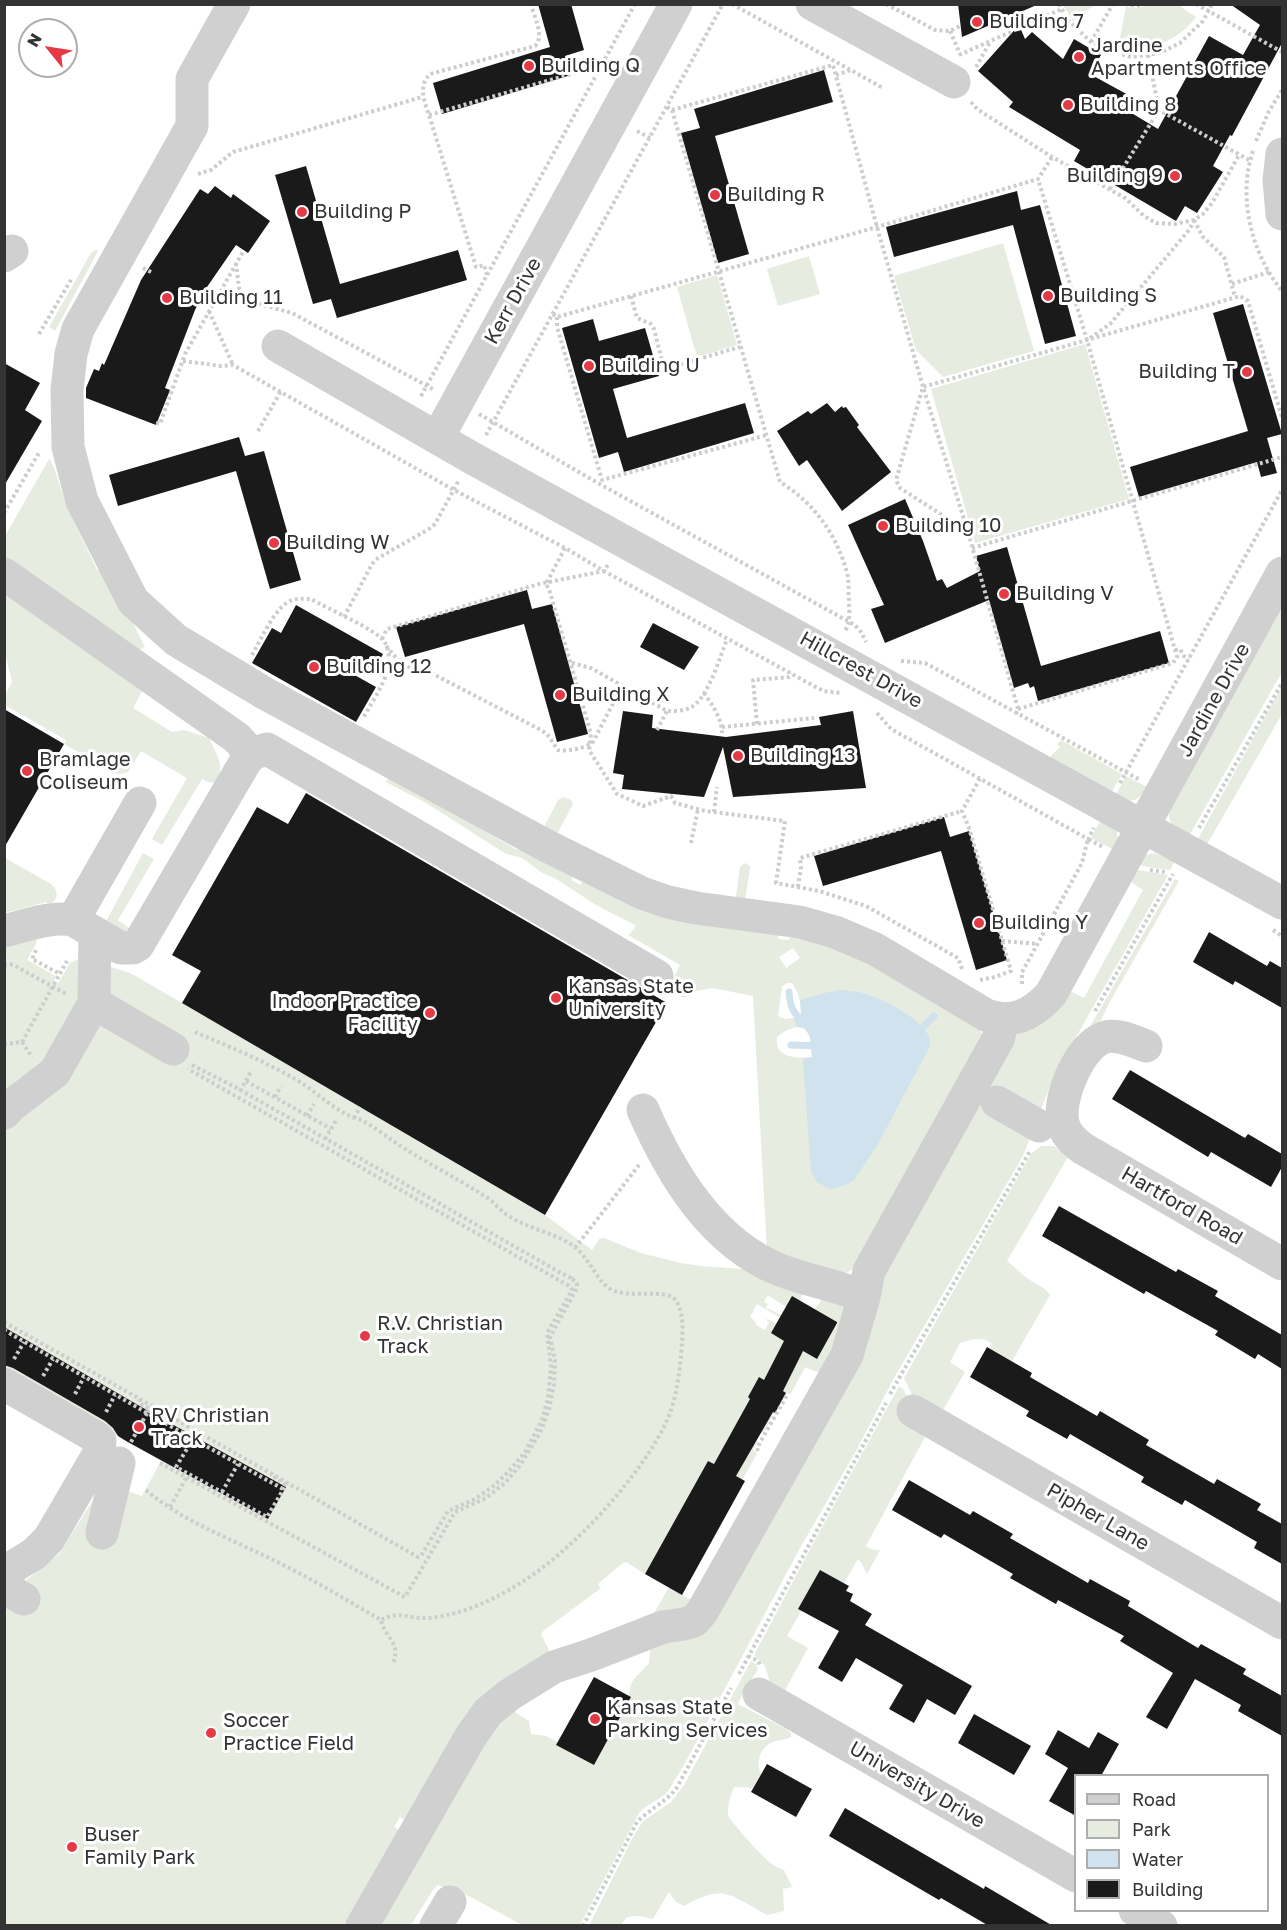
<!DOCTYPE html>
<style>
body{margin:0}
#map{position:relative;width:1287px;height:1930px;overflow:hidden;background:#fff;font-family:"Golos Text",sans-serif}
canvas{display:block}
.frame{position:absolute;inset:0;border:6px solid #333;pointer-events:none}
.legend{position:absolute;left:1074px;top:1774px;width:195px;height:138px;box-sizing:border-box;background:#fff;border:2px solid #adadad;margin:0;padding:8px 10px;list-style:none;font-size:18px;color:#333}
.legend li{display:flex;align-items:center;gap:12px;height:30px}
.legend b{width:30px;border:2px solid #adadad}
.north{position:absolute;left:18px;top:18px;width:60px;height:60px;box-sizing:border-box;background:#fff;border:2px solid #adadad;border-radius:50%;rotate:300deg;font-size:16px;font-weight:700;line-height:24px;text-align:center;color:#333}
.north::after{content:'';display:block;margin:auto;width:21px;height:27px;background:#e63946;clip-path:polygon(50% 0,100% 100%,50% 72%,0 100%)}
</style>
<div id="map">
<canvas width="1287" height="1930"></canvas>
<div class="frame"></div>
<ul class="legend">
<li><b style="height:8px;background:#d0d0d0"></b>Road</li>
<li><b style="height:16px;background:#e6ecdf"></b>Park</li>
<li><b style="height:16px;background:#cfe2ee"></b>Water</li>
<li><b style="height:16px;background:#1a1a1a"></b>Building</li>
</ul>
<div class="north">N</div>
</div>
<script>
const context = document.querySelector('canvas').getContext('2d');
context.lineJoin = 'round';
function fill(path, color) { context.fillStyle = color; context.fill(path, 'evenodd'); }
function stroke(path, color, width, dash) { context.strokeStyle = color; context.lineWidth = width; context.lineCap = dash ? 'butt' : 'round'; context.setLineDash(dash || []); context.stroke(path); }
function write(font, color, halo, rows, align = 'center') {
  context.font = font + ' "Golos Text",sans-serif'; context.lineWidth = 6; context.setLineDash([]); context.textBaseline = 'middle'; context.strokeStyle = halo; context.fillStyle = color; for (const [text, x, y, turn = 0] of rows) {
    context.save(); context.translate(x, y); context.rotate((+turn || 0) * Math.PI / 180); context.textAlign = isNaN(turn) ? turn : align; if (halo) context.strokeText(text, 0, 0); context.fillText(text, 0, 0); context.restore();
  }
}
const green = new Path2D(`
 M1063 5H1094L1073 21Z
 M1149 5H1178L1196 17C1177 42 1149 52 1118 48L1126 7 1136 8Z
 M1003 243 1034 351 943 377 916 350 894 276Z
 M95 250 98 251 55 331 49 327 91 253Z
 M809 256 820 294 778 306 767 269Z
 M717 275 737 345 697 357 677 287Z
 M1085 344 1129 499 975 543 931 389Z
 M49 459C55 465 60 488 64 498 73 522 86 546 97 570L101 569 128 613 145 647 132 653 5 564V536Z
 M5 582 148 680 133 708 172 732 184 730 209 738C216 753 225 765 217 781L211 783 202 779 162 845 152 839 187 778 141 751 128 772 120 774 115 773 64 744 66 740 5 705V695L12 682 5 653Z
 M1282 610V672L1189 836C1177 829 1168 826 1169 811L1277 613Z
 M1282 686V714L1206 846 1197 841 1200 835Z
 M1061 740 1122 774 1110 795 1048 759 1060 747 1057 744Z
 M390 776 517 850 522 844 574 875 571 880 580 885 584 880 779 932 778 939 789 940 790 934 844 947 978 1025 983 1037 859 1266 844 1274 767 1252 753 996 713 988 696 991 684 998 667 990 680 965 628 935 635 928V925L596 905 558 880 541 872 522 858 506 854 426 803 386 782ZM793 948 800 958 786 968 779 957ZM787 983H792C799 993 803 1006 800 1017L785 1019 778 1016 782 986ZM797 1027C813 1029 811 1045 812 1058 796 1058 774 1058 777 1037L787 1030Z
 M1126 776 1147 787C1136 804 1132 802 1114 798Z
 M563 797 571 800 573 804 557 834 545 828V825L558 800Z
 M1102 818 1117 831 1118 840 1116 851 1091 838Z
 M143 853 154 859 118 920 129 928 128 934 105 923Z
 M1154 853 1175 861 1170 870 1142 866 1136 862 1142 856Z
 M5 858 51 884C59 891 59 900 48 905L46 902 5 913Z
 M745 863 750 866V868L745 900 736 897 740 867Z
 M1133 869 1168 875 1054 1076 1023 1156 894 1378 856 1451 800 1548 683 1767 666 1794 644 1808 639 1813 580 1925H522L469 1896 438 1885 433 1890 411 1925 370 1926 439 1807 510 1709 529 1721 531 1734 546 1736 558 1742 556 1745 594 1765 631 1698 629 1696C630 1677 639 1676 649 1663L650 1649 670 1639 873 1287 1012 1039 1067 992H1072L1084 998 1143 890 1131 882Z
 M1175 879 1179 881 1108 1005 1049 1139 1039 1142 1065 1070Z
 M36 938 37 942 27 960 56 976 53 982 57 985 70 963 76 960C96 965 115 966 134 975L545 1215 592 1250 599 1239 604 1238 641 1253 681 1263 701 1266 756 1270 803 1292 800 1301 786 1307 768 1295 764 1302 768 1304 766 1308 782 1315 781 1318 757 1304 750 1317 756 1322 755 1324 765 1330 769 1322 766 1320 767 1319 777 1324 772 1334 817 1359 837 1322 815 1309 822 1299 836 1303 848 1309 822 1374 805 1367 790 1395 759 1378 748 1397 774 1412 763 1434 761 1433 749 1402 724 1445 746 1458 756 1441 758 1442 753 1450 757 1454 742 1480 708 1461 645 1574 626 1562 623 1563 599 1583 598 1585 601 1588 543 1631 541 1634 549 1650 355 1925H5L4 1598 59 1554 98 1492 125 1490 142 1496 161 1461 5 1370V944ZM400 1817 410 1823 405 1833 394 1827Z
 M1041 1146H1054L1068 1157 1007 1261C1015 1267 1022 1275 1030 1280 1037 1285 1045 1287 1050 1295L1012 1361 991 1349V1343C981 1336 970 1340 960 1343L950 1362 965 1372 943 1410 913 1397 904 1378 1031 1154Z
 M899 1386 904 1390 925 1437 866 1546 873 1550H880L867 1574 862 1564 858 1559 844 1583 820 1570 799 1609 801 1611 787 1636 808 1648 784 1692 770 1683 765 1666 754 1655 816 1538Z
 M669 1587 691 1600 690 1607 653 1615Z
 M751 1661 756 1664 758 1670 745 1688 738 1704 786 1729 791 1733V1737C784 1741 778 1739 771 1743 759 1749 756 1763 761 1774L753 1788 734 1787C731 1794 727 1807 728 1815 729 1820 766 1861 772 1864 775 1867 780 1868 784 1870L792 1887 783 1889 784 1911 767 1915C730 1895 724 1883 684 1906L676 1902 669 1892 653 1919 639 1916 627 1917 621 1925 589 1926 633 1837 643 1821 671 1802 684 1785Z`);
const water = new Path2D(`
 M840 990C846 991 853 991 859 992 877 996 923 1018 929 1037 930 1040 929 1043 930 1046L878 1144 854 1180 843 1186 830 1189 817 1182 811 1172 803 1058 812 1057 810 1037 805 1028 797 1027 794 1018 800 1017 801 1014 800 1000 824 993Z`);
const stream = new Path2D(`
 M789 992C790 1005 792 1013 803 1021
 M917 1033 934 1016
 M791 1045 819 1046`);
const building = new Path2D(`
 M538 4H571L584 50 565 56 571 75 442 114 433 83 550 47Z
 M958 4H1039L962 37Z
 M1230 4H1282V43L1232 136 1230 135 1213 166 1223 172 1197 213 1185 206 1176 221 1074 161 1080 150 1009 107 1013 102 978 71 1019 25 1025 39 1032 32 1063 59 1074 39 1101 55 1090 74 1130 96 1125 104 1128 105 1125 109 1158 129 1209 36 1243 55 1260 25Z
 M824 70 833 102 715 136 749 254 718 263 681 133 700 128 694 109Z
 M306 166 340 284 458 250 467 280 337 318 331 299 313 304 275 175Z
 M215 186 231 198 233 194 270 221 248 253 236 245 207 287 195 310 165 388 170 390 156 425 86 398V388L94 369 99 371 102 363 104 365 141 280 200 189 208 194Z
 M1017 191 1021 210 1040 205 1076 336 1045 344 1013 225 894 257 886 227Z
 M1243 304 1282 434 1267 438 1277 473 1261 477 1257 462 1139 497 1130 467 1248 431 1213 313Z
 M593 319 599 341 645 328 659 376 613 389 627 438 745 403 754 433 624 472 618 452 599 458 562 328Z
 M4 363 40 383 25 410 42 421 4 486Z
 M827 403 835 412 842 406 843 408 846 407 859 425 857 427 891 472 842 511 807 460 799 466 777 431 808 411 811 414Z
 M239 437 245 456 264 451 301 580 270 589 236 471 118 506 109 475Z
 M905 499 923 541 937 581 942 579 947 588 980 571 976 556 1007 547 1041 666 1160 631 1169 663 1038 701 1034 686 1030 688 1028 683 1014 688 989 600 885 643 871 609 884 605 848 525Z
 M527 590 532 609 552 604 588 734 557 742 524 624 405 657 396 627Z
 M296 605 383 654 377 665 351 673 376 687 356 722 252 663 272 628 281 633Z
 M653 623 699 647 684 670 640 647Z
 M4 709 64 744 4 848Z
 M623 711 653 715 652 728 726 737 821 725 819 717 853 711 866 788 733 797 723 747 704 797 622 789 624 775 613 773Z
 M306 793 667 1003 545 1215 182 1003 201 971 172 955 257 807 288 824Z
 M944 817 950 837 969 831 1007 960 976 970 941 851 823 886 814 856Z
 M1209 932 1267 966 1270 961 1282 968V1008L1235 981 1233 985 1193 962Z
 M1130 1070 1245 1138 1248 1134 1282 1154V1167L1271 1187 1211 1152 1208 1157 1112 1099Z
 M1059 1206 1176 1272 1178 1269 1218 1291 1215 1296 1282 1335V1369L1258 1354 1255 1359 1215 1335 1218 1331 1146 1291 1144 1294 1042 1236Z
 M792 1296 837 1322V1323L817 1359 803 1351 783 1391 786 1393 775 1413 773 1412 736 1476 745 1481 682 1595 645 1574 708 1461 714 1464 750 1399 748 1397 759 1377 764 1380 784 1341 771 1333Z
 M4 1327 150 1412 286 1487 268 1519 126 1441 118 1436 113 1428 105 1421 13 1368 4 1365Z
 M987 1347 1032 1373 1030 1377 1097 1416 1100 1411 1149 1440 1146 1445 1214 1484 1217 1479 1261 1504 1257 1510 1282 1524V1564L1254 1548 1257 1542 1185 1500 1182 1505 1141 1482 1144 1477 1070 1434 1067 1439 1026 1416 1029 1411 970 1377Z
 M909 1480 970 1515 973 1511 1013 1534 1010 1538 1088 1583 1090 1579 1130 1601 1128 1606 1198 1648 1201 1644 1246 1669 1243 1674 1282 1696V1736L1238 1711 1241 1705 1195 1679 1167 1729 1146 1717 1173 1673 1120 1641 1124 1636 1058 1600 1056 1604 1010 1578 1013 1574 944 1534 941 1538 892 1510Z
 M820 1570 849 1586 846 1591 853 1594 850 1601 872 1614 865 1625 972 1686 955 1715 927 1699 914 1723 889 1709 903 1685 856 1658 842 1682 818 1668 839 1631 798 1609Z
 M594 1677 631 1697 594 1765 556 1745Z
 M974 1714 1031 1746 1014 1775 958 1743Z
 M1058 1730 1089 1748 1098 1732 1119 1744 1101 1776H1076V1816L1049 1801 1068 1768 1045 1754Z
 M767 1764 812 1789 796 1817 751 1792Z
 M845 1808 984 1889 985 1886 1053 1926H989L941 1898 939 1900 829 1836Z`);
const path = new Path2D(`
 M732 4 883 88
 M886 4 935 30 950 31 960 26
 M1059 4 1068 20 1091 42 1103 49 1131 57 1160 53 1180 43 1203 21 1212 4
 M1125 4 1136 6 1142 4
 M1196 4 1282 52
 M950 31 960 54
 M1091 42 1113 4
 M959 55 1062 9
 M1148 55 1159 110 1251 161
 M976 67 990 42
 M836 75 851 70
 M971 102 977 109 1052 157 1125 198 1144 216 1156 223 1175 224 1194 220 1203 214 1212 203 1239 155
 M667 107 672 110 780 482C815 503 839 538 848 577 849 585 848 593 849 600 849 612 851 621 845 631
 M672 110 833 65 877 227 923 387 968 532 1018 709 1016 714
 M429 115 592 68 599 72
 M637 131 650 138
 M1256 141 1269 111 1282 90
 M1253 151C1237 198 1252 254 1282 291
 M198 174 211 170 233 152 422 97
 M1110 189 1159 110
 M1194 220 1203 237 1224 257 1235 297
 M236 263 239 288 245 299
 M143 268 153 273
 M487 275 484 265 476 267 429 115C424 101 418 86 430 74L535 46C545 36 534 17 531 4
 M1232 284 1269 272
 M217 296 245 300 292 313 433 389
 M631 296 637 318 651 324 654 329 664 369 740 347
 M201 299 212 305
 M209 311 233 365
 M553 314 557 317 877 227 1038 179 1052 157
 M557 317V327L602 480 767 435
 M39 334 72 278
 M1090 338 1110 324 1189 230 1194 221
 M183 361 221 366 233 365 454 490 565 548 604 571 823 691 841 693
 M421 396 635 4
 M479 414 596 482 855 625 861 632 866 642
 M156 423 160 424 185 354 244 250
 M258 431 281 391
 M486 435 723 4
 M4 513 40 451
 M967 531 900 488 896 480 923 387 1240 296 1248 301 1282 418
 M565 548 546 584 549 589 591 734 589 750 617 794 643 806 671 796 675 803 705 811 785 821 776 883 819 891 866 906 958 958 962 969
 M972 548 1282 457
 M344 617 372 564 378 558 429 529 435 524 459 480
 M382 639 387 629 539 584 604 571 609 563
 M386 646 398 660 406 666 433 674 541 730 547 734 558 750C568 752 585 748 593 742L622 686
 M1175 650 1180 649 1184 656 1189 659
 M252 655C261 640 275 606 292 600 298 598 304 599 311 599 326 608 375 629 384 641 389 648 390 659 388 668 384 685 372 702 363 718
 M901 661 925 663 1140 780
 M572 663 591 668 667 711C674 711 683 711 690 708 708 699 720 657 727 639
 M704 693C712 704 722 719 722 733
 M1018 709 1173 663 1177 657 1087 340 1038 179
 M877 713 891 729 1088 839 1094 828
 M757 724 753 680 789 677 792 674
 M722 727 814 718
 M657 730 667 711
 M1120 783 1282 490
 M714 812 717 787
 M1199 828 1282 683
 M691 843 698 809
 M1150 870 1166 872
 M798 887 801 867 800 858 962 811
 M1273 930 1282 936
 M1002 941 1038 944
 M36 950 32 959 60 974
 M4 965 10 964 17 967 68 995
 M980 980 995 977 1011 971 969 828 962 811 980 778
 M1022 984V972L1082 863 1088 839 1103 847
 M1095 1011 1173 874
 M195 1032C230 1047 267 1062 300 1082 316 1092 331 1107 348 1115 352 1118 358 1118 363 1121 378 1129 392 1141 407 1150 434 1167 462 1181 489 1199 496 1204 501 1212 509 1216 529 1230 556 1232 576 1248 588 1258 594 1274 605 1285 624 1304 670 1283 678 1304 685 1319 682 1340 681 1356 679 1377 676 1399 668 1418 645 1472 574 1549 525 1580 496 1599 463 1615 428 1618 408 1619 400 1610 381 1620
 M22 1042 67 961
 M22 1042 32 1057
 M4 1044 22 1042
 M192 1065 235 1087 561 1273 571 1278 570 1280
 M246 1081 331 1129
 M240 1091 252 1070
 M275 1097 281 1086
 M307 1116 314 1104
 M354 1118 360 1107
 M325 1139 337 1119
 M575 1248 639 1165
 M4 1322 418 1557 421 1556 448 1511 475 1499 495 1485 510 1470 525 1452 542 1420 548 1398 551 1367 547 1333 572 1290 571 1287 188 1069
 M4 1330 147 1413 283 1489
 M14 1359 24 1342
 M43 1376 53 1359
 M75 1394 84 1377
 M890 1394 1030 1151
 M140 1399 139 1403 150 1409 148 1414
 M106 1412 115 1395
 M193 1439 176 1467 267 1517 286 1485 275 1478V1475
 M131 1442 147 1413
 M758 1451 757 1448 787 1395
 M160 1463 405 1597 455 1512 486 1498 505 1483 521 1464 540 1433 549 1410 554 1385 555 1360 550 1337 577 1288V1283L571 1278
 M146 1490C180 1519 223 1536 263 1555 304 1574 343 1598 381 1620 385 1638 403 1644 392 1665
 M222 1492 238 1464
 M170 1507 186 1478
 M748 1656 758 1661 761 1667
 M739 1674 886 1403
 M583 1926 637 1822C649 1810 665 1802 676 1789L731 1688`);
const minor = new Path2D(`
 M234 4 192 79V126L78 329 71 354 67 390 68 447 82 501 133 601 176 640 266 694 547 846 642 893 668 902 696 908 800 922 835 932 875 949 986 1015C1012 1025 1033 1014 1051 994L1282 573
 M812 4 954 82
 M1282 154 1279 180 1282 214
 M4 256 12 251
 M278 346 472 458 1282 903
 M438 437 676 4
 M4 574 237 738 252 755
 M73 920 121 948H133L138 945 247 759 254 753 267 749 657 976
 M4 931C25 926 51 916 73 920L140 803
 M94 1003 173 1049
 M1146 1046C1135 1042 1119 1034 1106 1037 1080 1043 1057 1099 1063 1123 1065 1134 1073 1141 1082 1148L1282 1264
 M997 1102 1039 1126
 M643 1110C671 1174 712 1243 780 1270 808 1281 837 1285 864 1297
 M4 1113 11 1106 55 1072 94 1003 95 933
 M4 1384 96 1437 100 1441 98 1455 49 1539 34 1554 4 1572
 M913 1411 1282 1623
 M102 1533 119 1463
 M4 1581 15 1594 24 1599
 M759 1694 1076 1876
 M1135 1910 1161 1926
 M362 1926 471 1736 488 1712 509 1695 554 1667 591 1655 663 1627 684 1624 694 1621 702 1612 847 1355 864 1297 869 1271 998 1039 1004 1019
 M436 1926 450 1902`);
const markers = [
 [977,22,6,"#e63946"],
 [1079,57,6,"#e63946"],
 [529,66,6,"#e63946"],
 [1068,105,6,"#e63946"],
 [1175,176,6,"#e63946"],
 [715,195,6,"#e63946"],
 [302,212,6,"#e63946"],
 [1048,296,6,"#e63946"],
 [167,298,6,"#e63946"],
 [589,366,6,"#e63946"],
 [1247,372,6,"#e63946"],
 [883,526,6,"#e63946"],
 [274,543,6,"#e63946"],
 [1004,594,6,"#e63946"],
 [314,667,6,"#e63946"],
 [560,695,6,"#e63946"],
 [738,756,6,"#e63946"],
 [27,771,6,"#e63946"],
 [979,923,6,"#e63946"],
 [556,998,6,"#e63946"],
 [430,1013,6,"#e63946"],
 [365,1336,6,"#e63946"],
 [139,1427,6,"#e63946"],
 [595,1719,6,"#e63946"],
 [211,1733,6,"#e63946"],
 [72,1847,6,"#e63946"]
];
const poiNames = [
 ["Building 7",989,22],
 ["Jardine",1091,46],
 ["Apartments Office",1091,69],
 ["Building Q",541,66],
 ["Building 8",1080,105],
 ["Building 9",1163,176,"right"],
 ["Building R",727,195],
 ["Building P",314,212],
 ["Building S",1060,296],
 ["Building 11",179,298],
 ["Building U",601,366],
 ["Building T",1235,372,"right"],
 ["Building 10",895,526],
 ["Building W",286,543],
 ["Building V",1016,594],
 ["Building 12",326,667],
 ["Building X",572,695],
 ["Building 13",750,756],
 ["Bramlage",39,760],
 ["Coliseum",39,783],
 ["Building Y",991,923],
 ["Kansas State",568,987],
 ["University",568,1010],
 ["Indoor Practice",418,1002,"right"],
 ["Facility",418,1025,"right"],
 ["R.V. Christian",377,1324],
 ["Track",377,1347],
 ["RV Christian",151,1416],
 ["Track",151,1439],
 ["Kansas State",607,1708],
 ["Parking Services",607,1731],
 ["Soccer",223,1721],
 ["Practice Field",223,1744],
 ["Buser",84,1835],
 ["Family Park",84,1858]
];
const streetNames = [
 ["Kerr Drive",513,301,-61],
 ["Hillcrest Drive",861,670,29],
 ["Jardine Drive",1214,700,-61],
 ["Hartford Road",1182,1206,30],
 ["Pipher Lane",1098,1517,30],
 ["University Drive",917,1785,30]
];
fill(green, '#e6ecdf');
fill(water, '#cfe2ee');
stroke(stream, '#cfe2ee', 7);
fill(building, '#1a1a1a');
stroke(path, '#cdcdcd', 4, [3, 3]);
stroke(minor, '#d0d0d0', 33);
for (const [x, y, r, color] of markers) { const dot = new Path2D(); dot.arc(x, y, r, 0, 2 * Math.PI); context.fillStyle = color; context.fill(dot); stroke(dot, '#fff', 2); }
write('20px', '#333', '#fff', poiNames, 'left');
write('20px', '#333', '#fff', streetNames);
</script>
